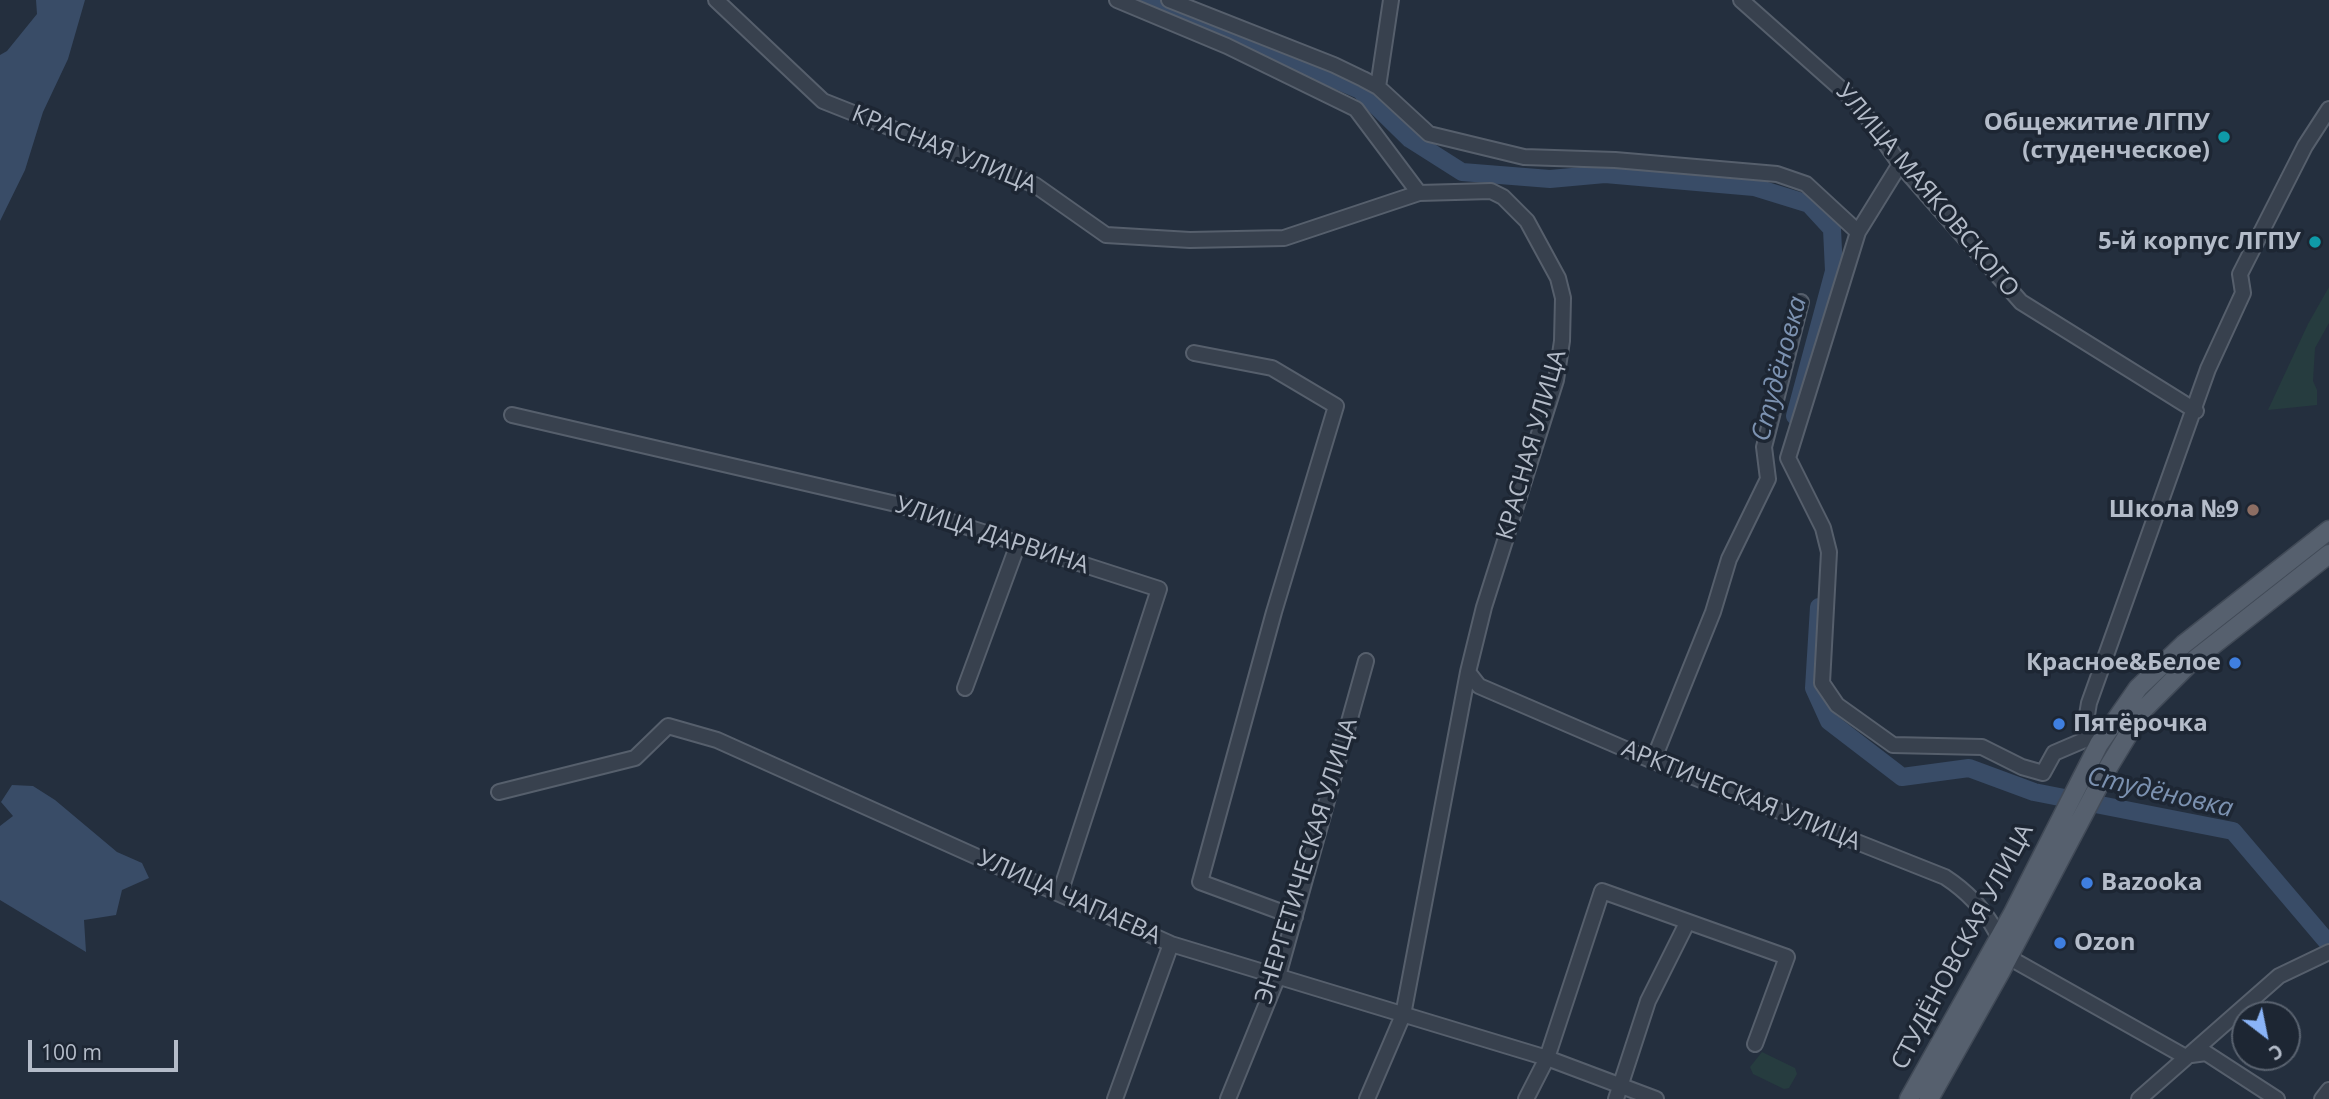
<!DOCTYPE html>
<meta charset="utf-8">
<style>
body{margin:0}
#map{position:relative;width:2329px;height:1099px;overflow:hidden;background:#242f3e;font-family:"Open Sans",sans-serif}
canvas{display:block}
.north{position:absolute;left:2231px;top:1001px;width:70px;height:70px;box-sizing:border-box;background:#1d2633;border:2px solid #59626f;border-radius:50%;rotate:148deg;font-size:19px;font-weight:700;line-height:28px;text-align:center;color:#b4bcc9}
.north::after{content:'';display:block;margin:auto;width:24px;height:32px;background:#8ab4f8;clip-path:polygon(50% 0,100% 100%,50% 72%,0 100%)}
.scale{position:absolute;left:28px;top:1040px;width:150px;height:32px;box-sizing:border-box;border:4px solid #b4bcc9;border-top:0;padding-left:9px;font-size:21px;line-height:24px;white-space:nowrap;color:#b4bcc9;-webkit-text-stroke:5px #1d2633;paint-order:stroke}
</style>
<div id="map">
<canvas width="2329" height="1099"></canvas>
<div class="north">С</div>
<div class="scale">100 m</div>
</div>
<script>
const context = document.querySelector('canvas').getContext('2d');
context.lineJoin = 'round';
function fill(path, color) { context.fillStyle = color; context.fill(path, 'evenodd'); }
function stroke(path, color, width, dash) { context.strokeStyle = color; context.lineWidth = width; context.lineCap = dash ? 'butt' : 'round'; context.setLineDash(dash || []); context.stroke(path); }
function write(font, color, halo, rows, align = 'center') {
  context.font = font + ' "Open Sans",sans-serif'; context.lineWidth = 7; context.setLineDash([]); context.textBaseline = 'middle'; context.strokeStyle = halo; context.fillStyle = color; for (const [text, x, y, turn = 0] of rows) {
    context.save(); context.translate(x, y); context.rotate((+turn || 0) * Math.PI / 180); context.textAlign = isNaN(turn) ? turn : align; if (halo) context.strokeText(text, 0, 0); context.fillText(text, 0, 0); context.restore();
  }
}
const green = new Path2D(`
 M2329 287V323L2315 348 2313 381 2317 390V405L2268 410 2308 324Z
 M1762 1052 1795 1068 1797 1074 1789 1088 1784 1089 1753 1074 1750 1067Z`);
const water = new Path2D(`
 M36 0H85L68 59 43 112 25 170 0 221V55L7 51 37 14Z
 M12 785 33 786 55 800 117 852 142 863 149 878 122 890 116 915 84 920 86 952 0 900V826L13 816 1 802Z`);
const river = new Path2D(`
 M1147 0 1360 90 1410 139 1462 172 1550 179 1605 174 1754 187 1809 204 1832 229 1834 271 1795 416
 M1819 607 1814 688 1829 721 1902 777 1969 768 2034 792 2233 831 2329 944`);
const minor = new Path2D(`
 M716 0 823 101 1035 185 1106 235 1190 240 1284 238 1419 193 1491 191 1503 197 1527 221 1558 278 1563 298 1562 341 1556 380 1484 607 1468 672 1403 1015 1367 1099
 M1117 0 1227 46 1356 109 1419 193
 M1169 0 1334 65 1363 79 1378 87 1429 134 1524 157 1615 160 1777 174 1806 184 1858 232 1788 458 1823 528 1829 552 1822 683 1837 705 1893 745 1982 747 2022 767 2043 773 2054 753 2089 738
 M1741 0 1858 104 1900 164 2021 302 2196 411
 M1378 87 1391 0
 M1858 232 1900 164
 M1194 353 1272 368 1336 406 1274 612 1200 882 1295 917
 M512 415 896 504 1159 589 1060 893
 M1468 672 1479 686 1653 761 1945 877C1965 890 1983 908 1995 930 2002 942 2005 953 2017 962L2184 1056 2206 1053 2277 1099
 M965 688 1018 544
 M2095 742 2089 738 2086 721 2089 703 2208 369 2243 293 2240 274 2305 146 2329 109
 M1653 761 1713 612 1729 559 1768 479 1764 447 1801 302
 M499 792 635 758 668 726 717 740 1171 944 1547 1058 1656 1099
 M1115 1099 1171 944
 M1228 1099 1278 976 1366 661
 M1526 1099 1547 1058 1602 891 1787 957 1755 1044
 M1616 1099 1648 1001 1687 923
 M2139 1099 2279 976 2329 952
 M2322 1099 2329 1090`);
const major = new Path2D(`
 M1909 1099 2012 915 2099 744 2138 688 2184 644 2329 530
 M1929 1099 2001 971 2109 766 2143 710 2189 664 2329 554`);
const markers = [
 [2224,137,7,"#0f9aa8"],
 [2315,242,7,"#0f9aa8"],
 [2253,510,7,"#8d6e63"],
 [2235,663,7,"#3f7fe0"],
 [2059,724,7,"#3f7fe0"],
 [2087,883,7,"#3f7fe0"],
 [2060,943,7,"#3f7fe0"]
];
const poiNames = [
 ["Общежитие ЛГПУ",2210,123],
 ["(студенческое)",2210,151],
 ["5-й корпус ЛГПУ",2301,242],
 ["Школа №9",2239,510],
 ["Красное&Белое",2221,663],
 ["Пятёрочка",2073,724,"left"],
 ["Bazooka",2101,883,"left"],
 ["Ozon",2074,943,"left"]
];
const streetNames = [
 ["КРАСНАЯ УЛИЦА",944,150,22],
 ["УЛИЦА МАЯКОВСКОГО",1927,191,50],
 ["КРАСНАЯ УЛИЦА",1532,445,-74],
 ["УЛИЦА ДАРВИНА",992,536,18],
 ["АРКТИЧЕСКАЯ УЛИЦА",1741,796,22],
 ["ЭНЕРГЕТИЧЕСКАЯ УЛИЦА",1307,861,-73],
 ["УЛИЦА ЧАПАЕВА",1069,898,24],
 ["СТУДЁНОВСКАЯ УЛИЦА",1963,947,-62]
];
const waterNames = [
 ["Студёновка",1780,369,-75],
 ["Студёновка",2160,793,13]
];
fill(green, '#263c3f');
fill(water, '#394c67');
stroke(river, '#394c67', 18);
stroke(minor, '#565f6c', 18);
stroke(major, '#414a57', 21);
stroke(minor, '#38414e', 14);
stroke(major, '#56606e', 18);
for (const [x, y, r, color] of markers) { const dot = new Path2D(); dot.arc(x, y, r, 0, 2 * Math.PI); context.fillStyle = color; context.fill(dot); stroke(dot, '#1d2633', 2.5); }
write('bold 24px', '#b4bcc9', '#1d2633', poiNames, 'right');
write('24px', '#b4bcc9', '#1d2633', streetNames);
write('italic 26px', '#7c92b1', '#1d2633', waterNames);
</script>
